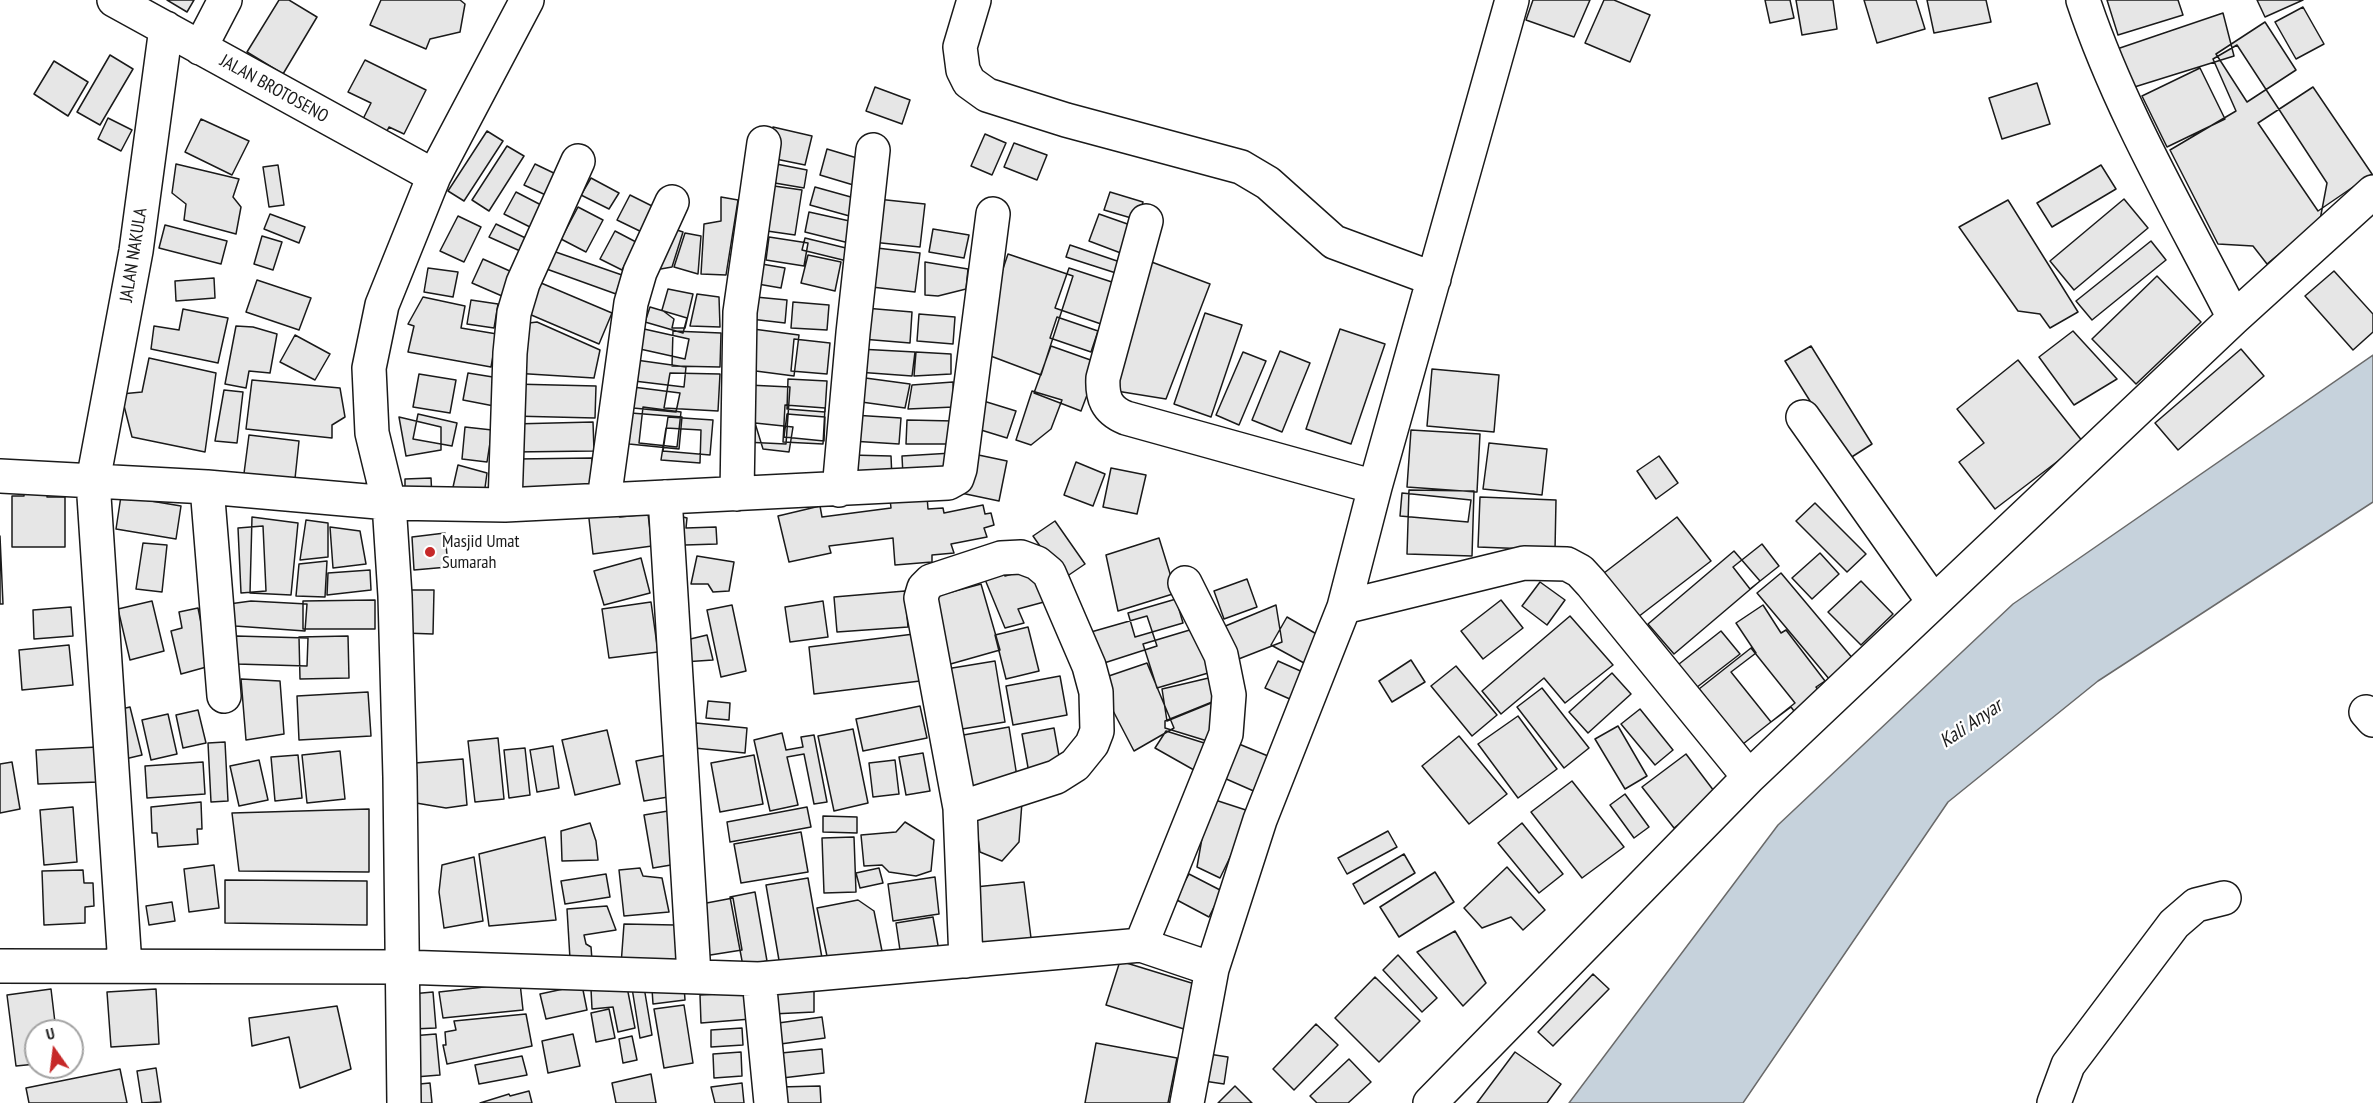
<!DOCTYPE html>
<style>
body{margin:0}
#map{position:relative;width:2373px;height:1103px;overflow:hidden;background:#fff;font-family:"PT Sans Narrow",sans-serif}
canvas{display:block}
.north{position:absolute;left:24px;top:1019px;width:60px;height:60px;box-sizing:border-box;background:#fff;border:2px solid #a3a3a3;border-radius:50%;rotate:346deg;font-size:16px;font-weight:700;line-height:24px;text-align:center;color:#1a1a1a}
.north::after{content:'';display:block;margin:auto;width:21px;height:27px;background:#c62828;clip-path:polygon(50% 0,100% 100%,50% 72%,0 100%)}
</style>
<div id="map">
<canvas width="2373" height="1103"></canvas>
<div class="north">U</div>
</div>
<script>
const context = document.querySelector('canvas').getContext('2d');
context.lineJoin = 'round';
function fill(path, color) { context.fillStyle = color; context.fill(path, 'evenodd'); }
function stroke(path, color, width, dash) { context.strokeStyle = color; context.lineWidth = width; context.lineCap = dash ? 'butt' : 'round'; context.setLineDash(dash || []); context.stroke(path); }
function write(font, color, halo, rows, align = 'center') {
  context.font = font + ' "PT Sans Narrow",sans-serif'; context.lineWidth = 4.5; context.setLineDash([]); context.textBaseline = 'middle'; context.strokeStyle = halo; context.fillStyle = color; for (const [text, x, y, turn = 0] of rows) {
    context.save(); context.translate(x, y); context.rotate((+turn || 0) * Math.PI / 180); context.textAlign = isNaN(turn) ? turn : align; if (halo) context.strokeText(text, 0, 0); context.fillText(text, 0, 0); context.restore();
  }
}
const water = new Path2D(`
 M2373 355V502L2098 681 1948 802 1743 1103H1569L1778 825 2013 604Z`);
const building = new Path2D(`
 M167 0H194L187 12Z
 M279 0H289L317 17 283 74 247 52Z
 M381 0H460L465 4 460 32 430 39 426 49 370 25Z
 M1533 0H1590L1574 37 1526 20Z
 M1604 0H1614L1650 15 1630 62 1585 43Z
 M1765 0H1790L1794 18 1770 23Z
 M1796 0H1833L1837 29 1802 35Z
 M1864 0H1916L1925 29 1877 43Z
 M1927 0H1986L1991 22 1934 33Z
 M2107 0H2178L2183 15 2118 35Z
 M2257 0H2303L2265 17Z
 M2303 7 2324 44 2296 59 2275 22Z
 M2223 13 2234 56 2128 89 2114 50Z
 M2265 22 2296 70 2247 102 2216 54Z
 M2237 45 2327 183 2320 220 2267 264 2253 246 2218 244 2170 150 2236 111 2213 59Z
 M110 55 133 69 100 125 77 112Z
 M365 60 426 90 404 134 389 127 385 135 361 123 371 103 348 92Z
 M54 61 88 82 68 116 34 94Z
 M2200 68 2225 119 2167 147 2142 96Z
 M2037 83 2050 124 2002 139 1989 98Z
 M875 87 910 100 902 124 866 111Z
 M2313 87 2372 174 2318 211 2258 123Z
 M108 118 132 130 121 151 98 139Z
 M201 119 249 141 232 175 185 152Z
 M773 127 812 136 805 165 766 157Z
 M487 131 503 141 464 201 448 191Z
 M985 134 1006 143 992 175 971 166Z
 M1014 143 1047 155 1037 180 1004 167Z
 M507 146 524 156 489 211 472 200Z
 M827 149 867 161 860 187 820 175Z
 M766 162 807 170 804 188 763 181Z
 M176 164 239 179 233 197 241 207 236 234 184 220 186 204 172 193Z
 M535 164 560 176 550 197 524 185Z
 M278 165 284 205 269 207 263 167Z
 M2101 165 2116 189 2052 227 2037 203Z
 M591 178 619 193 609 209 581 195Z
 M767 185 802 190 795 235 760 230Z
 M815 187 858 199 853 217 810 205Z
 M516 192 545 207 534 229 504 214Z
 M1110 192 1143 202 1138 220 1104 210Z
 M630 195 662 211 650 236 617 220Z
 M721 197 738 200 726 275 701 274 704 224 721 221Z
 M877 199 925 204 920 247 872 242Z
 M2124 199 2148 228 2074 290 2050 261Z
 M2008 200 2078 312 2050 328 2040 314 2018 311 1959 227Z
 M578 207 603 220 586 252 561 239Z
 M809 212 854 222 849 243 805 232Z
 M270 214 305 227 299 243 264 229Z
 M1099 214 1136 227 1126 255 1089 241Z
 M458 216 481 227 464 262 440 251Z
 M496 224 534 242 529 255 489 237Z
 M165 225 227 241 221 264 159 248Z
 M665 226 683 232 672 267 655 270Z
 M933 229 969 235 964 258 929 252Z
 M615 231 636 242 622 270 600 259Z
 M685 233 701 236 698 274 674 267Z
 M262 236 282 242 273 270 254 264Z
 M769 237 808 243 804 266 766 260Z
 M805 238 850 249 847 261 802 250Z
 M2151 241 2166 260 2092 320 2076 301Z
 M1070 245 1123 263 1119 274 1066 257Z
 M868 247 920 253 915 292 863 286Z
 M547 249 622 275 616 294 541 267Z
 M1008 254 1073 276 1041 375 980 352 990 307Z
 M808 255 841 262 835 291 801 283Z
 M1141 258 1210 284 1166 399 1104 389Z
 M483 259 512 272 502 296 472 283Z
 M750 262 785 268 781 288 746 282Z
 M925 262 968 269 966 289 938 296 925 295Z
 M428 268 458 272 453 297 424 292Z
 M1069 268 1115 283 1101 324 1055 308Z
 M2334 271 2373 314V332L2353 350 2305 296Z
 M2157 276 2201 322 2136 384 2092 339Z
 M214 278 215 298 176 301 175 281Z
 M257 280 311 298 299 330 246 312Z
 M534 280 612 313 599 344 522 311Z
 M668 289 693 294 685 328H672L674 319 662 310Z
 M697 294 719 297 720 327 690 326Z
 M745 296 787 300 785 323 742 318Z
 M423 297 465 306 461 328 497 334 491 367 408 352 414 326 408 324Z
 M471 300 498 304 494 328 467 324Z
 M793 302 829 305 827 330 791 328Z
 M650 307 687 318 683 333 645 322Z
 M865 308 912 312 910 343 862 339Z
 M183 309 228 318 218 363 151 349 154 326 179 330Z
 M1205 313 1242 325 1211 417 1174 404Z
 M919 314 955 317 953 344 917 341Z
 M1057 317 1098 331 1091 352 1050 338Z
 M537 322 600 350 594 378 513 373 521 324Z
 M236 326 253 327 277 334 270 373 249 371 246 388 225 384Z
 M644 329 689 339 685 359 640 349Z
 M753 329 799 335 794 376 748 370Z
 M1340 329 1385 344 1351 444 1306 429Z
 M673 331 721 333 720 367 672 366Z
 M2073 331 2117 379 2074 405 2039 357Z
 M295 335 330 354 315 380 280 362Z
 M794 339 830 343 827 374 791 371Z
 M1051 346 1099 363 1081 411 1034 393Z
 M1811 346 1872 444 1847 460 1785 361Z
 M859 349 915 352 912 376 857 372Z
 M2241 349 2264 376 2178 450 2155 423Z
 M1280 351 1310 363 1282 432 1252 420Z
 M916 352 951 354V374L914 376Z
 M1243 352 1266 361 1239 425 1216 415Z
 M149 358 216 373 205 452 132 437 121 394 142 392Z
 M636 360 686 367 684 387 634 381Z
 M2018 360 2083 442 1995 509 1959 462 1984 443 1957 409Z
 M1432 369 1499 375 1494 432 1427 426Z
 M468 373 499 378 494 406 463 400Z
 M670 373 720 374 718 411 664 408Z
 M419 374 456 380 450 413 413 407Z
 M858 377 910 384 905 408 854 401Z
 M788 379 827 381 825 412 787 409Z
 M252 380 340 388 345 417 332 425V438L246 429Z
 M953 382 954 407 908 409 912 385Z
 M513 384 596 386 595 418 512 416Z
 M748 385 790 387 786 444 744 442Z
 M633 387 680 393 676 412 633 408Z
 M224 390 243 392 237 443 215 441Z
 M1032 391 1062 400 1051 429 1031 445 1016 440Z
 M977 399 1016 411 1007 438 968 426Z
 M785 405 825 408 823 444 783 442Z
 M643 407 681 412 677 447 639 443Z
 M631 413 682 417 679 449 629 444Z
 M418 414 457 423 452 446 413 439Z
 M787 414 825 417 824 441 784 437Z
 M853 415 901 418 899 444 851 441Z
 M399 417 441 427V450L406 456Z
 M668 417 713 420 710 455 663 451Z
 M907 420 954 421V444H906Z
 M593 422 594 451 513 452V424Z
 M755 423 793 427 789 452 763 449Z
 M465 427 492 430 487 462 462 459Z
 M666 428 701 430 700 463 661 460Z
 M1411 430 1480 434 1477 492 1407 487Z
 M249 435 299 441 294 488 243 481Z
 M1489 443 1547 449 1542 495 1483 489Z
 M952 453 953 475 903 476 902 456Z
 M969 453 1007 461 999 501 961 493Z
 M850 455 891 456 892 479 849 483Z
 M1659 456 1678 483 1656 499 1637 471Z
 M592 458 593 494 518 495 517 459Z
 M1076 462 1105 474 1093 506 1064 495Z
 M458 465 487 473 484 495 451 496Z
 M1111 468 1146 475 1137 514 1103 507Z
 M431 478 432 498H405V479Z
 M24 488H48L47 497H65V547H12V496H24Z
 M1409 490 1474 491 1472 556 1407 554Z
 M1402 493 1471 500 1468 522 1400 516Z
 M121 496 181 506 176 539 116 529Z
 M927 496 928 509 943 508 944 513 983 505 985 514 991 513 994 525 984 528 987 537 951 544 954 553 932 555V562L895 565 893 538 829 546 831 553 789 562 778 516 820 506 822 517 891 508 890 499Z
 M1480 497 1556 500 1555 550 1478 547Z
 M1815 503 1866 554 1847 572 1796 521Z
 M588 510H609L620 517 648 514 652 546 593 554Z
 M667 513 687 518 686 528 716 527 717 544 685 545V549L671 551Z
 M252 517 298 523 291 595 250 593Z
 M1677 517 1711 561 1638 617 1604 573Z
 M306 520 328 523V557L300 560Z
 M1055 521 1085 564 1063 579 1033 536Z
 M263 526 266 591 241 593 238 528Z
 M330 527 360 531 366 564 333 568Z
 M445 533 448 567 414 570 412 537Z
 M0 536 3 604H0Z
 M1159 538 1176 593 1118 611 1106 555Z
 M143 543 167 545 162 592 136 589Z
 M1762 544 1779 566 1750 589 1733 567Z
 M1734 551 1760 581 1674 654 1648 624Z
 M1820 553 1839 574 1812 599 1792 578Z
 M697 556 734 562 729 591 713 592 708 584H691Z
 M641 558 650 593 604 605 594 571Z
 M327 561 325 597 296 596 299 564Z
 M1034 568 1044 602 1018 609 1024 623 1005 628 984 577 1003 570 1005 576Z
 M370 570 371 590 327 595 328 573Z
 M1781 573 1854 660 1830 680 1757 593Z
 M1247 579 1257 607 1224 619 1214 591Z
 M1861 581 1893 614 1861 645 1828 612Z
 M1540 582 1565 600 1547 625 1522 606Z
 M981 584 1000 650 947 665 929 598Z
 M405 590H434L433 634 404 633Z
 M905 591 908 627 837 632 834 597Z
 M1176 599 1183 623 1135 637 1128 613Z
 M375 600V629H303V601Z
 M1501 600 1523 628 1483 659 1461 631Z
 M152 601 164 651 130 660 118 609Z
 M251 601 307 604 305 631 235 626 229 604Z
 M823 601 828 637 790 642 785 607Z
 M651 602 658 652 609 658 602 609Z
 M732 605 746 671 721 677 707 610Z
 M1276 605 1282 642 1231 662 1223 627Z
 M1763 605 1781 633 1786 630 1825 681 1816 687 1823 697 1797 715 1791 707 1771 722 1731 672 1756 653 1736 623Z
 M71 607 73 636 34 639 33 610Z
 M198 608 210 666 181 674 171 631 182 628 179 612Z
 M1147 616 1157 646 1101 664 1084 634Z
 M1570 616 1613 665 1565 703 1544 678 1501 714 1482 691Z
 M1287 617 1320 636 1304 663 1271 645Z
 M1028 627 1039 671 1006 679 995 635Z
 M1193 629 1215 671 1157 688 1143 644Z
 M1721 631 1740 654 1692 691 1674 668Z
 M914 634 920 681 814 694 809 647Z
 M707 635 713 660 683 662 678 642Z
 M236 636 308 638 307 666 236 664Z
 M348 636 349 678 300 679 299 637Z
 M69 645 73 685 22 690 19 650Z
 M1751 648 1795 703 1743 744 1699 689Z
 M1411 660 1425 682 1392 702 1379 681Z
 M995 661 1005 722 950 731 940 670Z
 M1278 661 1305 673 1292 700 1265 688Z
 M1147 663 1174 728 1134 751 1097 680Z
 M1456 666 1497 715 1472 736 1431 686Z
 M1612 673 1631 694 1588 733 1569 712Z
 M1060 676 1067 715 1013 725 1006 686Z
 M1217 676 1221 699 1167 721 1162 689Z
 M241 679 280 681 284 734 246 740Z
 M1542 688 1589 748 1564 768 1517 707Z
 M368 692 371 736 299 740 297 696Z
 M1217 700V744L1165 728V721Z
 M708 701 730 703 729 720 706 718Z
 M920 706 927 738 863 751 856 719Z
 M130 707 142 755 125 759 113 711Z
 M1640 709 1673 750 1655 765 1621 724Z
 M198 710 206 743 183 748 176 715Z
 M168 714 177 754 151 760 142 720Z
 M1518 716 1557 769 1518 798 1478 744Z
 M696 723 747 728 745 753 694 748Z
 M1618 726 1647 776 1625 789 1595 739Z
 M1009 727 1018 783 962 793 952 737Z
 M1054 728 1061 767 1029 773 1022 734Z
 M853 729 868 803 834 811 818 736Z
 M607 730 620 784 575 795 562 740Z
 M1166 731 1217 747 1201 774 1155 748Z
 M782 733 786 750 803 747 801 737 814 735 827 802 814 804 804 754 787 757 798 805 770 811 754 740Z
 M1459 736 1507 794 1469 824 1422 766Z
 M498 738 504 799 475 802 468 741Z
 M225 742 228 801 211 802 208 743Z
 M1239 744 1280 761 1265 796 1224 778Z
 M553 746 559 788 537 792 530 750Z
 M98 747 99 782 38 784 36 750Z
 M525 748 530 795 509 798 504 750Z
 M340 751 345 799 307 803 302 755Z
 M923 753 930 791 906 795 899 757Z
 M1686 754 1717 795 1674 828 1642 787Z
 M298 755 302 798 275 801 271 757Z
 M666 755 674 796 644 801 636 761Z
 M754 755 763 804 720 812 711 763Z
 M463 759 467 805 446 808 416 803 415 763Z
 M259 760 268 800 239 806 230 766Z
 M895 760 899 794 873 797 869 763Z
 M12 762 20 809 0 813V764Z
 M203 762 205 794 147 798 145 766Z
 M1572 781 1624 847 1582 878 1531 812Z
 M1625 794 1649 827 1634 838 1610 805Z
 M1209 798 1252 812 1220 878 1197 867Z
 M201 802 202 829H197L198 844 158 847 157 833H152L151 807Z
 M1022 802 1019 842 1002 861 980 852 974 810Z
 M73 807 77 862 44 865 40 810Z
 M807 807 811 827 730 842 727 822Z
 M369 809V872L239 871 232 813Z
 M668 811 677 864 653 868 644 815Z
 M823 816 857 817V833L823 832Z
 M905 822 934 840 931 871 916 876 889 872 882 865 864 866 861 835 896 832Z
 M590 823 596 841 598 860 562 861 561 831Z
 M1522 823 1563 874 1539 893 1498 843Z
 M1388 831 1397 847 1347 874 1338 858Z
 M801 832 808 872 741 883 734 844Z
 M545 837 556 920 489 926 479 854Z
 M854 837 856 892 824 893 822 838Z
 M1404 854 1415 873 1364 904 1353 884Z
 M474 857 483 921 444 928 439 892 442 865Z
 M214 865 219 908 189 912 184 869Z
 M1507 867 1545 910 1523 930 1511 917 1482 928 1464 908Z
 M640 868 643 876 662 878 669 912 624 916 619 870Z
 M879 868 883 883 860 888 856 873Z
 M83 870 84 883H93L94 906 85 907V923L44 925 42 871Z
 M1435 872 1454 902 1399 937 1380 907Z
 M606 874 610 897 565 904 561 881Z
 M1189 874 1222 891 1209 917 1175 899Z
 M935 877 939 914 893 921 888 884Z
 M808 878 822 958 780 966 766 885Z
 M225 880 367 881V925L225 923Z
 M1024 882 1031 938 982 944 975 887Z
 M755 892 767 961 743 966 730 897Z
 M733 898 742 950 704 956 696 905Z
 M858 900 874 911 882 951 828 961 817 908Z
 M172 902 175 921 149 925 146 906Z
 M607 906 616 930 584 935 586 944 591 947 592 960 570 959 567 909Z
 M933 917 939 951 901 957 896 923Z
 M624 924 675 925 686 967 621 965Z
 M1455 931 1486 983 1463 1006 1417 952Z
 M1398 955 1437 998 1422 1012 1383 970Z
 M1120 961 1198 985 1184 1029 1106 1005Z
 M1593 974 1609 989 1553 1046 1538 1032Z
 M1375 977 1420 1021 1379 1062 1335 1018Z
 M520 983 523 1010 443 1018 439 992Z
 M582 985 587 1010 546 1019 540 994Z
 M624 986 628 992 635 1028 618 1032 613 1007 592 1009 591 989Z
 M684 986 685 1000 653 1004 652 989Z
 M644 987 652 1035 640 1038 632 988Z
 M51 989 56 1031H36V1064L16 1066 7 995Z
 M156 989 159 1044 111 1047 107 992Z
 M814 991V1012L772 1014 771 992Z
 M433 992 436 1028 413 1029 411 994Z
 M748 992 751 1019 701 1023 700 995Z
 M684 1005 693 1063 664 1068 654 1009Z
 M337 1006 351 1069 300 1088 289 1037 252 1046 249 1018Z
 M609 1009 615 1038 596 1042 591 1013Z
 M526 1014 532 1046 447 1064 443 1045H446L445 1032 456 1030 454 1021Z
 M822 1017 825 1038 773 1045 771 1024Z
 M1316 1024 1338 1045 1294 1090 1273 1069Z
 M742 1028 743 1045 711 1047V1030Z
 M436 1034 440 1075 415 1077 411 1036Z
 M573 1034 580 1066 548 1073 542 1041Z
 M632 1036 637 1060 623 1063 619 1039Z
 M1096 1043 1177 1058 1168 1103H1085Z
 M822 1049 824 1073 774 1079 771 1054Z
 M741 1052 742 1076 714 1078 713 1054Z
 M1515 1052 1561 1084 1547 1103H1477Z
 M1202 1053 1228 1057 1224 1084 1197 1080Z
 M522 1056 527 1075 479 1084 475 1065Z
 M1349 1059 1371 1082 1348 1103H1317L1310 1096Z
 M156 1068 161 1102 142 1103 137 1071Z
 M120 1069 127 1103H29L26 1088Z
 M651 1074 656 1103H616L612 1083Z
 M430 1083 432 1103H410L409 1085Z
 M742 1083 744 1103H715L711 1087Z
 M820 1086 821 1103H779V1087Z
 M1235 1086 1252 1103H1218Z
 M529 1091 532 1103H480L509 1094 510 1096Z`);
const minor = new Path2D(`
 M114 0 434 176
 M974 0 960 47 963 70 969 82 987 95 1066 120 1241 167 1268 183 1334 242 1434 279
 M2083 0C2120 111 2181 214 2234 318
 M200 48 225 0
 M1146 221 1103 378C1102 397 1106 410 1126 418L1375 487
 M1803 417 1933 601
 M0 476 207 487 389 503 505 505 948 483 957 478 960 469 993 214
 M207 487 224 696
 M839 490 853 333 873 150
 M737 494 740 312 764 143
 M665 497 694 975
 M604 500 631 303 640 272 672 202
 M505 505 510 353 514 313 523 283 578 161
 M1344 607 1524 563 1567 564 1580 571 1591 583 1749 777
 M2366 712 2373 720
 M960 808 1056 777 1075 765 1092 744 1097 731 1096 692 1089 666 1049 573 1037 563 1021 557 1001 558 931 581 924 588 921 598 960 808 966 961
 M1141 945 1226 734 1229 695 1221 655 1185 583
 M0 966 401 967 759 979 1141 945 1212 969
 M125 966 93 481 136 251 166 28
 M759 979 771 1103
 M404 1103 400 777 395 596 389 503 372 433 369 368 382 305 434 176 527 0
 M1187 1103 1212 969 1260 820 1344 607 1375 487 1512 0
 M1430 1103 1749 777 2234 318 2373 192
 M2054 1103 2068 1065 2174 924 2196 905 2224 898`);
const markers = [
 [430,552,6,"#c62828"]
];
const streetNames = [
 ["JALAN BROTOSENO",274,89,29],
 ["JALAN NAKULA",134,255,-81]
];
const poiNames = [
 ["Masjid Umat",442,542],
 ["Sumarah",442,563]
];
const waterNames = [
 ["Kali Anyar",1971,724,-34]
];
fill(water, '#c6d2dc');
stroke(water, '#6a6a6a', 1.5);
fill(building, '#e6e6e6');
stroke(building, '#1a1a1a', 1.5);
stroke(minor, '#1a1a1a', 36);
stroke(minor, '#fff', 33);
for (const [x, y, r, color] of markers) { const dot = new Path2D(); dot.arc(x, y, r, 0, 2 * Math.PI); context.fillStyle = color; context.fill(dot); stroke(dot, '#fff', 2); }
write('18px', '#1a1a1a', '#fff', streetNames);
write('18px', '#1a1a1a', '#fff', poiNames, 'left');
write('italic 20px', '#1a1a1a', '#fff', waterNames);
</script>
